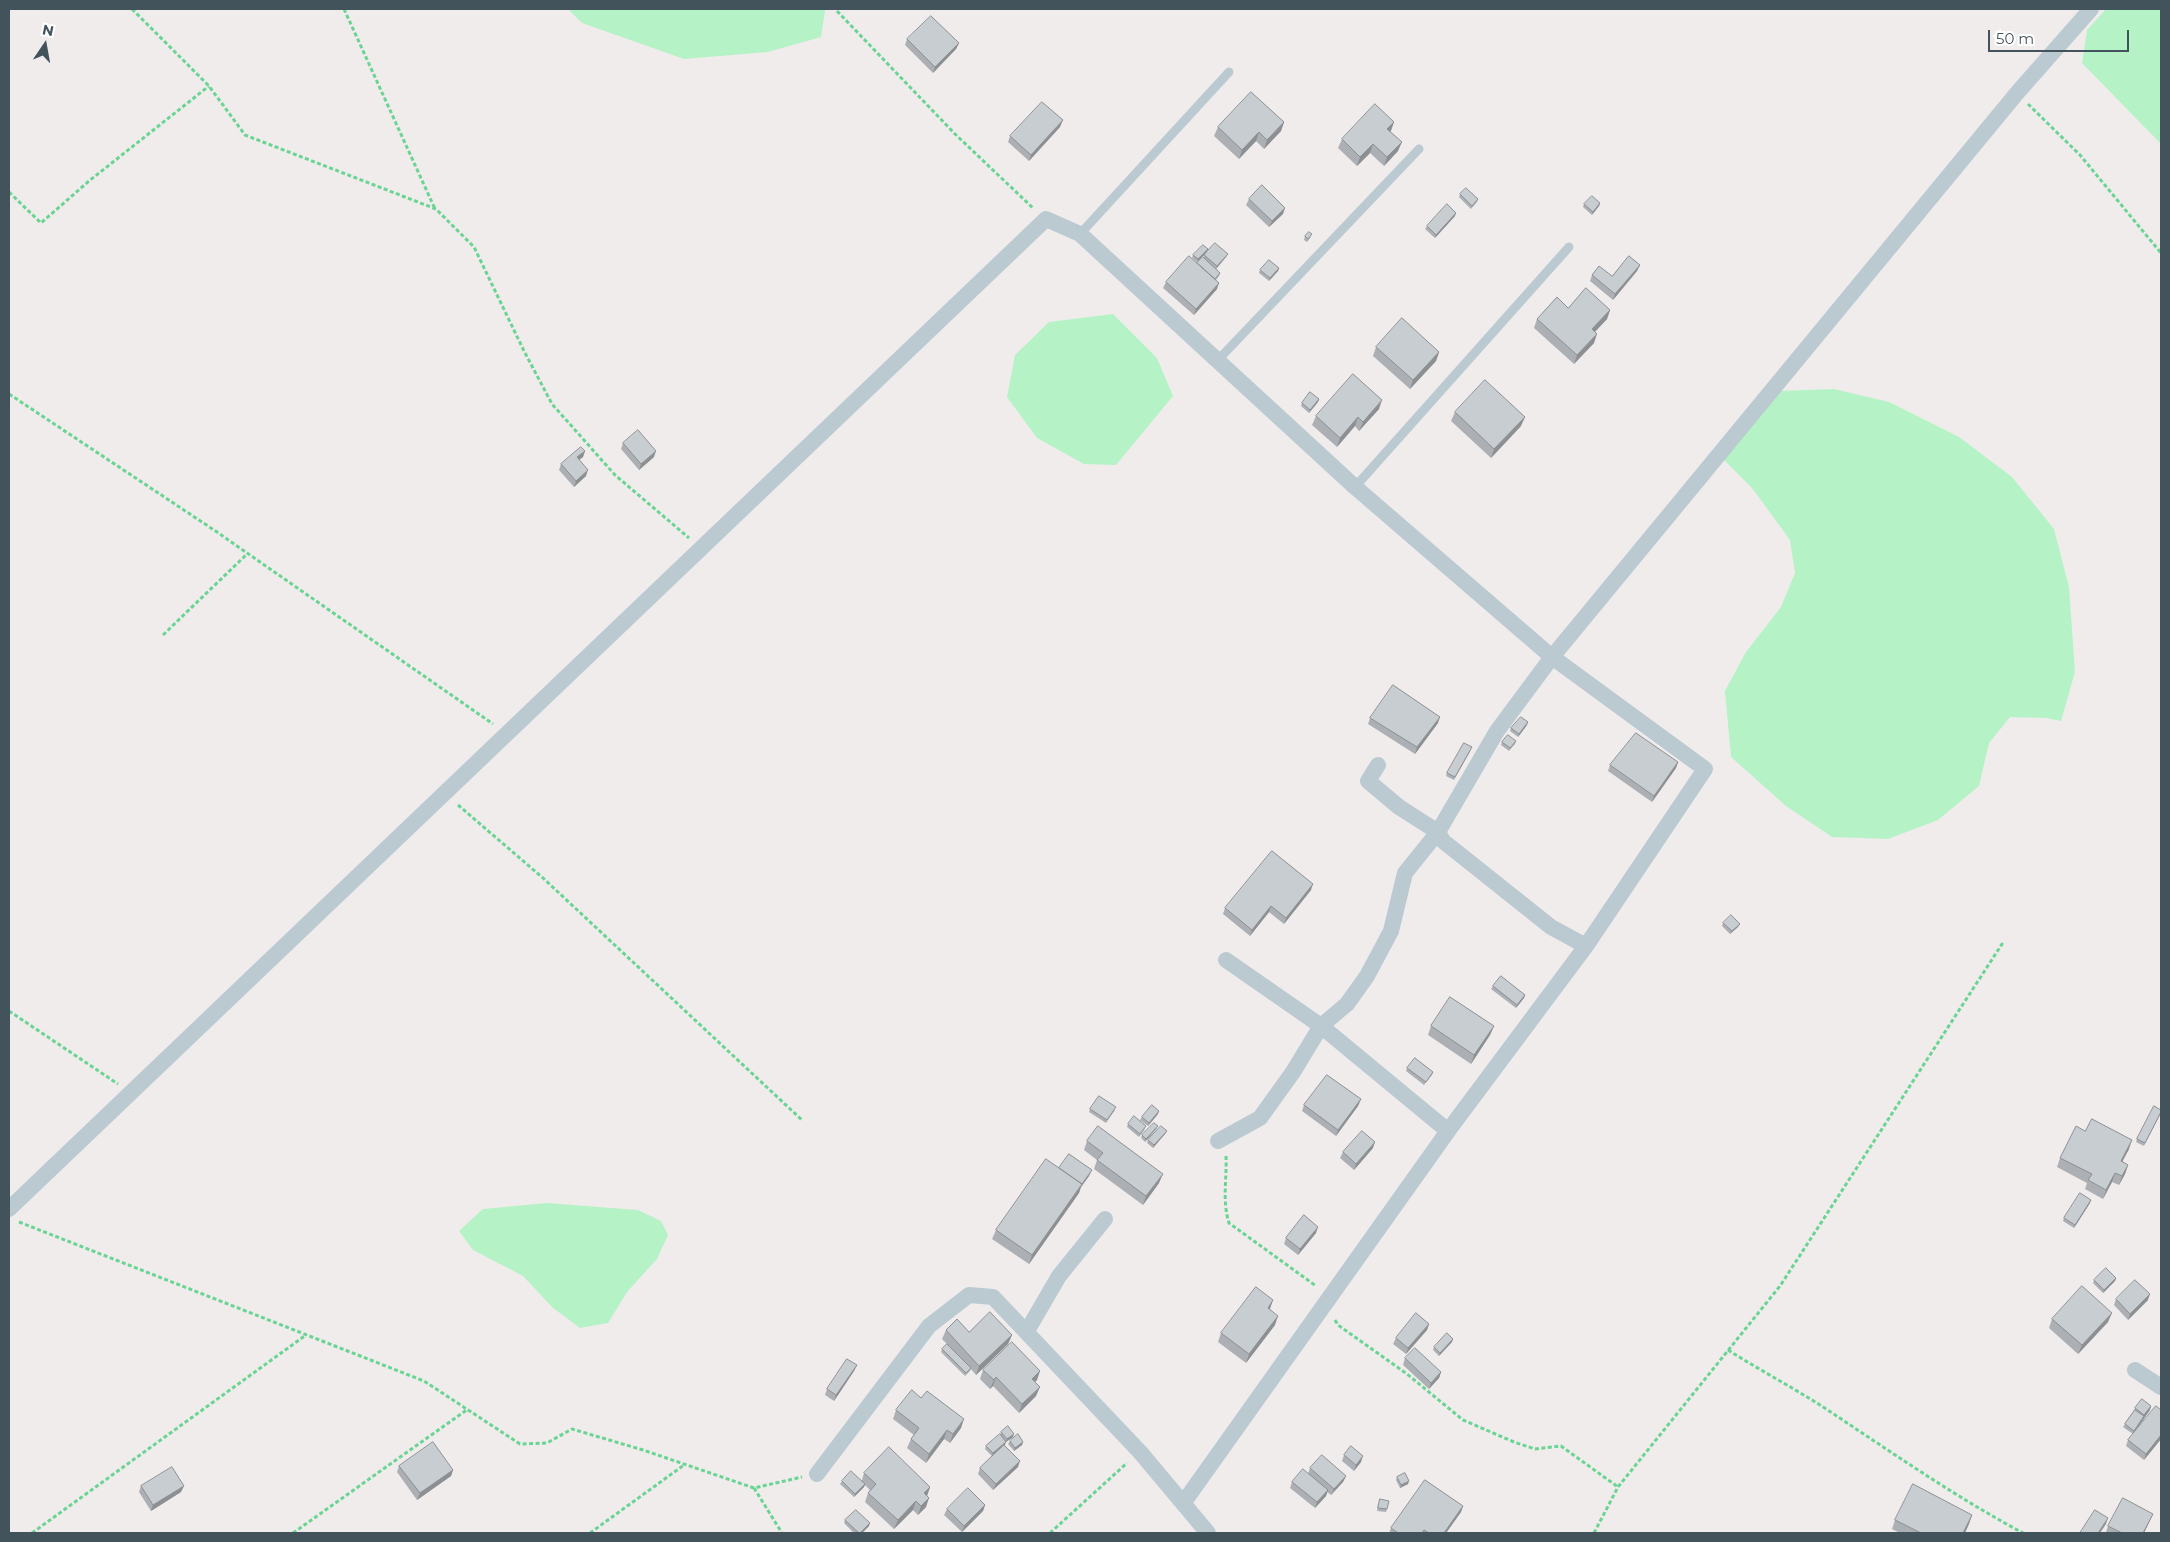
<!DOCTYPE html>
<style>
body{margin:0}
#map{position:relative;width:2170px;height:1542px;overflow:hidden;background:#f0ecec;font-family:Montserrat,sans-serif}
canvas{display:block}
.frame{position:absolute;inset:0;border:10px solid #43535c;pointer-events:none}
.north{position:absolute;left:20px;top:20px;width:50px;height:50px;-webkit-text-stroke:4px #fff;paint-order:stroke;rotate:12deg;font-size:14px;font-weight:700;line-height:20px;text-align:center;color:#43535c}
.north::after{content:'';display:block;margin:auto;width:18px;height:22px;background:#43535c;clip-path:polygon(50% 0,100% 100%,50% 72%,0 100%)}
.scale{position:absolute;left:1988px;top:30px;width:141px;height:22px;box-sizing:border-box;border:2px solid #43535c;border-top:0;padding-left:6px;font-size:15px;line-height:18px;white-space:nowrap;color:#43535c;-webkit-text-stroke:4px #fff;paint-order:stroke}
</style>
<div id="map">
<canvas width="2170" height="1542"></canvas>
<div class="frame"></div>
<div class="north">N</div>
<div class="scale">50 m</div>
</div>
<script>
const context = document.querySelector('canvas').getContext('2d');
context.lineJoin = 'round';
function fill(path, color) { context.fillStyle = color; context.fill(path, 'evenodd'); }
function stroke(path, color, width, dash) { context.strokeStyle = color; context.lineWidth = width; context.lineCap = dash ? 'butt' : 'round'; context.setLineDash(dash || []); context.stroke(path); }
const green = new Path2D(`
 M568 9H825V11L821 37 768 52 684 59 582 23Z
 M2106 9H2161V144L2082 63 2087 30Z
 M1113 314 1157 358 1173 396 1116 465 1084 464 1037 438 1007 397 1015 355 1049 322Z
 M1834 389 1889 402 1959 437 2012 477 2054 529 2069 587 2075 672 2061 721 2046 718 2010 717 1989 743 1979 786 1938 820 1888 839 1832 837 1786 806 1731 757 1725 691 1746 652 1781 607 1795 573 1790 540 1752 488 1722 458 1777 391Z
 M547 1203 638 1210 661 1221 668 1235 657 1259 627 1292 608 1323 580 1328 553 1308 523 1276 473 1250 459 1231 483 1209Z`);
const path = new Path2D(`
 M132 9 209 86 245 135 436 209 474 247 524 351 552 404 615 475 689 538
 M344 9 435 209
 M837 11 955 134 1034 209
 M2028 104 2080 155 2161 253
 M9 192 41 223 89 181 209 86
 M9 394 214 530 493 724
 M163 635 247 554
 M458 805 543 878 803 1121
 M9 1011 118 1084
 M1226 1156C1227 1178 1222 1201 1229 1223L1316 1286
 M19 1222 424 1381 520 1444 547 1443 572 1429 643 1450 754 1488 802 1477
 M1335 1320 1338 1325 1407 1374 1463 1420 1514 1442 1535 1449 1561 1446 1618 1487
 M1728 1350C1758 1369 1790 1386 1820 1405 1887 1449 1952 1495 2023 1533
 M754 1488 782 1533
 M32 1533 306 1335
 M293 1533 468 1409
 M590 1533 684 1465
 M1050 1533 1127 1463
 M1594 1533 1618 1487 1780 1286 2004 941`);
const service = new Path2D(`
 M1080 234 1229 72
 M1217 361 1419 149
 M1355 487 1569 247`);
const minor = new Path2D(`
 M1226 960 1321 1026 1448 1131
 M1218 1141 1260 1118 1293 1072 1321 1026 1347 1004 1367 976 1391 931 1405 873 1438 832 1497 731 1552 657 2017 93 2091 9
 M9 1209 1046 219 1080 234 1355 487 1552 657 1705 769 1586 946 1551 927 1443 841 1438 832 1399 807 1368 781 1378 765
 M1027 1331 1059 1276 1105 1219
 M2135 1370 2161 1387
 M817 1474 929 1326 969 1295 993 1297 1140 1452 1208 1533
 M1184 1502 1448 1131 1586 946`);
const wall = new Path2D(`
 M907 39 959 43 956 49 933 73 905 45Z
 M1284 122 1281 131 1264 149 1256 141 1239 159 1214 136 1218 127Z
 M1060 127 1029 161 1008 142 1010 136Z
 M1390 131 1398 151 1384 166 1370 153 1357 166 1338 148 1342 139 1391 131Z
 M1460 194 1478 199 1477 202 1471 209 1459 197Z
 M1249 199 1283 214 1269 227 1246 205Z
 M1600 203 1599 206 1592 215 1583 207 1584 204Z
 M1455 216 1435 238 1425 229 1427 226Z
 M1305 236 1311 237 1307 242 1304 240Z
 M1207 252 1226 257 1216 269 1220 273 1219 276 1216 280 1217 289 1194 315 1163 288 1166 282 1197 263 1204 257V255L1197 262 1192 258 1193 255Z
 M1640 265 1637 271 1613 300 1590 281 1592 275 1612 276Z
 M1279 268 1278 271 1269 281 1259 273 1260 270Z
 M1568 308 1610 310 1607 319 1595 332 1594 343 1574 364 1534 328 1537 319Z
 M1376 347 1439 352 1436 361 1410 389 1373 356Z
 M1319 399 1318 402 1309 413 1301 406 1302 403Z
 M1379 409 1359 431 1355 426 1337 447 1312 425 1316 416Z
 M1455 412 1521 426 1491 458 1451 421Z
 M623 443 654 457 639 470 621 449Z
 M585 451 583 457 579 460 586 476 574 487 559 470 561 464Z
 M1370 718 1438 723 1415 754 1368 724Z
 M1527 725 1518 737 1510 731 1511 728Z
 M1516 741 1515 744 1509 751 1501 745 1502 742Z
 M1471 750 1454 780 1446 776 1447 773Z
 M1678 762 1676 768 1652 802 1608 771 1610 765Z
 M1311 890 1284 924 1269 912 1250 936 1223 914 1225 908Z
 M1723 923 1738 927 1730 934 1722 926Z
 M1493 986 1525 995 1524 998 1516 1008 1491 989Z
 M1431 1026H1494L1490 1035 1471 1064 1428 1035Z
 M1407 1068 1433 1072 1432 1075 1424 1085 1406 1071Z
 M1361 1099 1358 1106 1336 1136 1302 1111 1304 1105Z
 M1090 1109 1115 1110 1106 1123 1089 1112Z
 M2161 1113 2144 1146 2136 1142 2137 1139Z
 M1158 1114 1148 1126 1140 1120 1142 1117Z
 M1128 1124 1145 1129 1139 1137 1127 1127Z
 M1158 1126 1156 1129 1145 1142 1141 1138 1142 1135Z
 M1167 1131 1165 1134 1153 1148 1147 1143 1148 1140Z
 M2085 1131 2129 1149 2122 1161 2128 1165 2125 1174 2119 1185 2112 1182 2103 1199 2085 1189 2087 1183 2057 1167 2060 1158Z
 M1087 1141 1159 1183 1143 1205 1094 1169 1097 1160 1084 1150Z
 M1373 1148 1354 1170 1340 1158 1343 1152Z
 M1059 1168 1089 1176 1081 1187 1079 1193 1029 1264 992 1239 996 1230Z
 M2090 1203 2074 1228 2063 1221 2064 1218Z
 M1316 1233 1298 1255 1284 1244 1286 1238Z
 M2116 1278 2115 1281 2103 1293 2093 1283 2094 1280Z
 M2116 1299 2148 1300 2128 1320 2114 1305Z
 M1270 1310 1275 1325 1246 1363 1218 1342 1221 1333Z
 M2052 1319 2108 1322 2078 1354 2049 1328Z
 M1429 1324 1427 1330 1406 1354 1393 1344 1396 1338Z
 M946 1330 969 1332 1012 1335 1008 1344 976 1375 971 1369 970 1371 965 1376 941 1352 942 1349 947 1344 942 1339Z
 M1452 1342 1439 1356 1433 1350 1434 1347Z
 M1405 1358 1441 1372 1439 1378 1429 1389 1403 1365Z
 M857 1365 854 1371 834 1401 825 1395 827 1389Z
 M983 1370 1037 1380 1035 1382 1036 1396 1019 1413 993 1386 990 1389 980 1379Z
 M2151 1406 2150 1410 2133 1434 2123 1427 2125 1424 2134 1411 2135 1408Z
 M896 1410 961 1428 950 1443 944 1439 926 1463 907 1448 911 1439 914 1435 893 1419Z
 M2161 1410V1439L2144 1460 2126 1446 2128 1440Z
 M1001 1432 1013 1437 1006 1442 1004 1445 1018 1467 993 1490 978 1474 980 1468 1000 1449 992 1456 985 1449 986 1446 1000 1435Z
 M1010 1441 1023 1442 1022 1445 1014 1451 1008 1444Z
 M1344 1455 1361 1462 1354 1471 1342 1461Z
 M399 1466 453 1470 451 1476 417 1500 397 1472Z
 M1310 1468 1346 1476 1343 1482 1331 1495 1327 1492 1326 1496 1315 1508 1290 1488 1292 1482 1308 1474Z
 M864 1473 930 1487 927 1496 926 1507 918 1515 913 1510 894 1529 865 1502 868 1493 870 1490 865 1485 864 1487 854 1497 840 1484 842 1481 862 1480Z
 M1397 1477 1408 1484 1400 1488 1396 1480Z
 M141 1486 181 1492 151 1511 139 1492Z
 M1380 1499 1387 1509 1386 1512 1377 1511Z
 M985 1505 983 1511 962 1532 944 1515 947 1509Z
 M1463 1506 1461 1512 1446 1533H1389L1391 1528Z
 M2153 1514 2144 1533H2108L2106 1532 2108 1526Z
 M1972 1515 1965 1533H1900L1892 1529 1895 1520Z
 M845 1520 869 1526 862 1533H854L844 1523Z`);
const shadedWall = new Path2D(`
 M959 43 956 49 933 73 935 67Z
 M1063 120 1060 127 1029 161 1031 155Z
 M1284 122 1281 131 1264 149 1267 140Z
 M1394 122 1391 131 1384 138 1387 129Z
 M1259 132 1256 141 1239 159 1242 150Z
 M1402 142 1398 151 1384 166 1387 157Z
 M1373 144 1370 153 1357 166 1360 157Z
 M1600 203 1599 206 1592 215 1593 212Z
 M1285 208 1283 214 1269 227 1272 221Z
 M1456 213 1455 216 1435 238 1436 235Z
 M1208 249 1207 252 1197 262 1198 259Z
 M1228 254 1226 257 1216 269 1217 266Z
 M1640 265 1637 271 1613 300 1615 294Z
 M1279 268 1278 271 1269 281 1270 278Z
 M1219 283 1217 289 1194 315 1196 309Z
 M1610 310 1607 319 1589 338 1592 329Z
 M1597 334 1594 343 1574 364 1577 355Z
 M1439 352 1436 361 1410 389 1413 380Z
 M1319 399 1318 402 1309 413 1310 410Z
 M1382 400 1379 409 1359 431 1363 422Z
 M1358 417 1355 426 1337 447 1340 438Z
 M1525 417 1521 426 1491 458 1494 449Z
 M585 451 583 457 575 463 577 457Z
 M656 451 654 457 639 470 641 464Z
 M588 470 586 476 574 487 576 481Z
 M1440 717 1438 723 1415 754 1417 747Z
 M1528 722 1527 725 1518 737 1519 734Z
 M1678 762 1676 768 1652 802 1654 796Z
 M1313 884 1311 890 1284 924 1286 918Z
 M1271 906 1269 912 1250 936 1252 930Z
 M1740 924 1738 927 1730 934 1732 931Z
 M1525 995 1524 998 1516 1008 1517 1005Z
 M1494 1026 1490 1035 1471 1064 1474 1055Z
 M1361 1099 1358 1106 1336 1136 1338 1130Z
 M1159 1111 1158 1114 1148 1126 1149 1123Z
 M1158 1126 1156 1129 1145 1142 1146 1139Z
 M1167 1131 1165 1134 1153 1148 1154 1145Z
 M2132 1140 2129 1149 2118 1170 2121 1161Z
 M1375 1142 1373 1148 1354 1170 1356 1164Z
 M2128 1165 2125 1174 2119 1185 2122 1176Z
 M1092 1170 1089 1176 1081 1187 1079 1193 1029 1264 1032 1255Z
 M2115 1173 2112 1182 2103 1199 2106 1190Z
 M1163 1174 1159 1183 1143 1205 1146 1196Z
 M2091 1200 2090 1203 2074 1228 2075 1225Z
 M1318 1227 1316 1233 1298 1255 1300 1249Z
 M2116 1278 2115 1281 2103 1293 2104 1290Z
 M2150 1294 2148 1300 2128 1320 2130 1314Z
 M1273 1300 1270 1309 1264 1317 1268 1308Z
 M2112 1313 2108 1322 2078 1354 2082 1345Z
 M1278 1316 1275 1325 1246 1363 1249 1354Z
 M1429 1324 1427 1330 1406 1354 1408 1348Z
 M1012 1335 1008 1344 976 1375 979 1366Z
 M1453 1339 1452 1342 1439 1356 1440 1353Z
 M857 1365 854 1371 834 1401 836 1395Z
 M1040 1371 1037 1380 1028 1388 1032 1379Z
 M1441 1372 1439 1378 1429 1389 1431 1383Z
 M996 1377 993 1386 990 1389 994 1380Z
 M1040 1387 1036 1396 1019 1413 1022 1404Z
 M2151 1406 2150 1410 2133 1434 2134 1431 2144 1415Z
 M964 1419 961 1428 950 1443 953 1434Z
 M947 1430 944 1439 926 1463 929 1454Z
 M1014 1434 1013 1437 1006 1442 1007 1439Z
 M2161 1435V1439L2144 1460 2146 1454Z
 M1006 1442 1005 1445 992 1456 993 1453Z
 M1023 1442 1022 1445 1014 1451 1015 1448Z
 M1363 1456 1361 1462 1354 1471 1356 1465Z
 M1020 1461 1018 1467 993 1490 996 1484Z
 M453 1470 451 1476 417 1500 420 1493Z
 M1346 1476 1343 1482 1331 1495 1334 1489Z
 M1409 1481 1408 1484 1400 1488 1401 1485Z
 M865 1484 864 1487 854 1497 855 1494Z
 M184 1486 181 1492 151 1511 153 1505Z
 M930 1487 927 1496 924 1493Z
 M1328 1490 1326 1496 1315 1508 1317 1502Z
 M929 1498 926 1507 918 1515 921 1506Z
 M916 1501 913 1510 894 1529 898 1520Z
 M985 1505 983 1511 962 1532 964 1526Z
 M1463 1506 1461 1512 1446 1533H1444Z
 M2153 1514 2144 1533H2143Z
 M1972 1515 1969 1524 1965 1533H1963Z
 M2108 1518 2106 1524 2100 1533H2098Z
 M870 1523 869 1526 862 1533H860Z`);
const building = new Path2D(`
 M931 16 959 43 935 67 907 39Z
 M1251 92 1284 122 1267 140 1259 132 1242 150 1218 127Z
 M1042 102 1063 120 1031 155 1010 136Z
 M1375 104 1394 122 1387 129 1402 142 1387 157 1373 144 1360 157 1342 139Z
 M1262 185 1285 208 1272 221 1249 199Z
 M1466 188 1478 199 1472 206 1460 194Z
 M1592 196 1600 203 1593 212 1584 204Z
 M1447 204 1456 213 1436 235 1427 226Z
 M1309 232 1312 234 1308 239 1305 236Z
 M1215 243 1228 254 1217 266 1204 255Z
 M1203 245 1208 249 1198 259 1193 255Z
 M1189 256 1219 283 1196 309 1166 282Z
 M1629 256 1640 265 1615 294 1592 275 1599 266 1612 276Z
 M1203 257 1220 273 1215 279 1197 263Z
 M1269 260 1279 268 1270 278 1260 270Z
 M1586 288 1610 310 1592 329 1597 334 1577 355 1537 319 1557 297 1568 308Z
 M1402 318 1439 352 1413 380 1376 347Z
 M1353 374 1382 400 1363 422 1358 417 1340 438 1316 416Z
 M1485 380 1525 417 1494 449 1455 412Z
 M1310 392 1319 399 1310 410 1302 403Z
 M638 430 656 451 641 464 623 443Z
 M581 447 585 451 577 457 588 470 576 481 561 464Z
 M1393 685 1440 717 1417 747 1370 718Z
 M1521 717 1528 722 1519 734 1511 728Z
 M1636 733 1678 762 1654 796 1610 765Z
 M1508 735 1516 741 1510 748 1502 742Z
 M1464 743 1472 747 1455 777 1447 773Z
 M1272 851 1313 884 1286 918 1271 906 1252 930 1225 908Z
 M1731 915 1740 924 1732 931 1723 923Z
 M1501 976 1525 995 1517 1005 1493 986Z
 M1450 997 1494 1026 1474 1055 1431 1026Z
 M1415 1058 1433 1072 1426 1082 1407 1068Z
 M1327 1075 1361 1099 1338 1130 1304 1105Z
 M1099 1096 1116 1107 1107 1120 1090 1109Z
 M1152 1105 1159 1111 1149 1123 1142 1117Z
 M2154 1106 2161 1110V1112L2145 1143 2137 1139Z
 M1134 1116 1146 1126 1140 1134 1128 1124Z
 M2092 1119 2132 1140 2121 1161 2128 1165 2122 1176 2115 1173 2106 1190 2088 1180 2092 1174 2060 1158 2076 1126 2085 1131Z
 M1154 1123 1158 1126 1146 1139 1142 1135Z
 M1098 1126 1163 1174 1146 1196 1097 1160 1103 1153 1087 1141Z
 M1161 1126 1167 1131 1154 1145 1148 1140Z
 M1362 1131 1375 1142 1356 1164 1343 1152Z
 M1069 1154 1092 1170 1082 1184 1059 1168Z
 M1046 1159 1082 1184 1032 1255 996 1230Z
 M2080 1193 2091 1200 2075 1225 2064 1218Z
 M1304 1215 1318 1227 1300 1249 1286 1238Z
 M2106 1268 2116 1278 2104 1290 2094 1280Z
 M2135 1280 2150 1294 2130 1314 2116 1299Z
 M2082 1286 2112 1313 2082 1345 2052 1319Z
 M1256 1287 1273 1300 1268 1308 1278 1316 1249 1354 1221 1333Z
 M990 1312 1012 1335 979 1366 946 1330 957 1319 969 1332Z
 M1416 1313 1429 1324 1408 1348 1396 1338Z
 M1447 1333 1453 1339 1440 1353 1434 1347Z
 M1012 1342 1040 1371 1032 1379 1040 1387 1022 1404 996 1377 994 1380 983 1370Z
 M947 1344 971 1368 966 1373 942 1349Z
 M1415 1348 1441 1372 1431 1383 1405 1358Z
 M847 1359 857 1365 836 1395 827 1389Z
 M912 1390 921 1398 927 1391 964 1419 953 1434 947 1430 929 1454 911 1439 919 1428 896 1410Z
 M2142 1399 2151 1406 2144 1415 2135 1408Z
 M2156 1406 2161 1410V1435L2146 1454 2128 1440Z
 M2135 1410 2144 1416 2134 1431 2125 1424Z
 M1008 1426 1014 1434 1007 1439 1001 1432Z
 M1000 1434 1006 1442 993 1453 986 1446Z
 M1018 1434 1023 1442 1015 1448 1010 1441Z
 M433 1442 453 1470 420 1493 399 1466Z
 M1004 1445 1020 1461 996 1484 980 1468Z
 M1351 1446 1363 1456 1356 1465 1344 1455Z
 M889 1447 930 1487 924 1493 929 1498 921 1506 916 1501 898 1520 868 1493 876 1484 864 1473Z
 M1322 1455 1346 1476 1334 1489 1310 1468Z
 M172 1467 184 1486 153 1505 141 1486Z
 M1303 1469 1328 1490 1317 1502 1292 1482Z
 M851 1471 865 1484 855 1494 842 1481Z
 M1405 1473 1409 1481 1401 1485 1397 1477Z
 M1425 1480 1463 1506 1444 1533H1429L1424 1530 1422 1533H1398L1391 1528Z
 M1913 1484 1972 1515 1963 1533H1921L1895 1520Z
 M968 1488 985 1505 964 1526 947 1509Z
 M2123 1498 2153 1514 2143 1533H2122L2108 1526Z
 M1380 1499 1389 1501 1387 1509 1378 1508Z
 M856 1510 870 1523 860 1533H859L845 1520Z
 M2095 1510 2108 1518 2098 1533H2080Z`);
fill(green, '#b5f3c6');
stroke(path, '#6ad493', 3, [4, 2.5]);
stroke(service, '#bbcad1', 9);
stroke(minor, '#bbcad1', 16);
fill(wall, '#acb0b5');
fill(shadedWall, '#8c9093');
fill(building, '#c8cdd2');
stroke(building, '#8c9093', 1);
</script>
